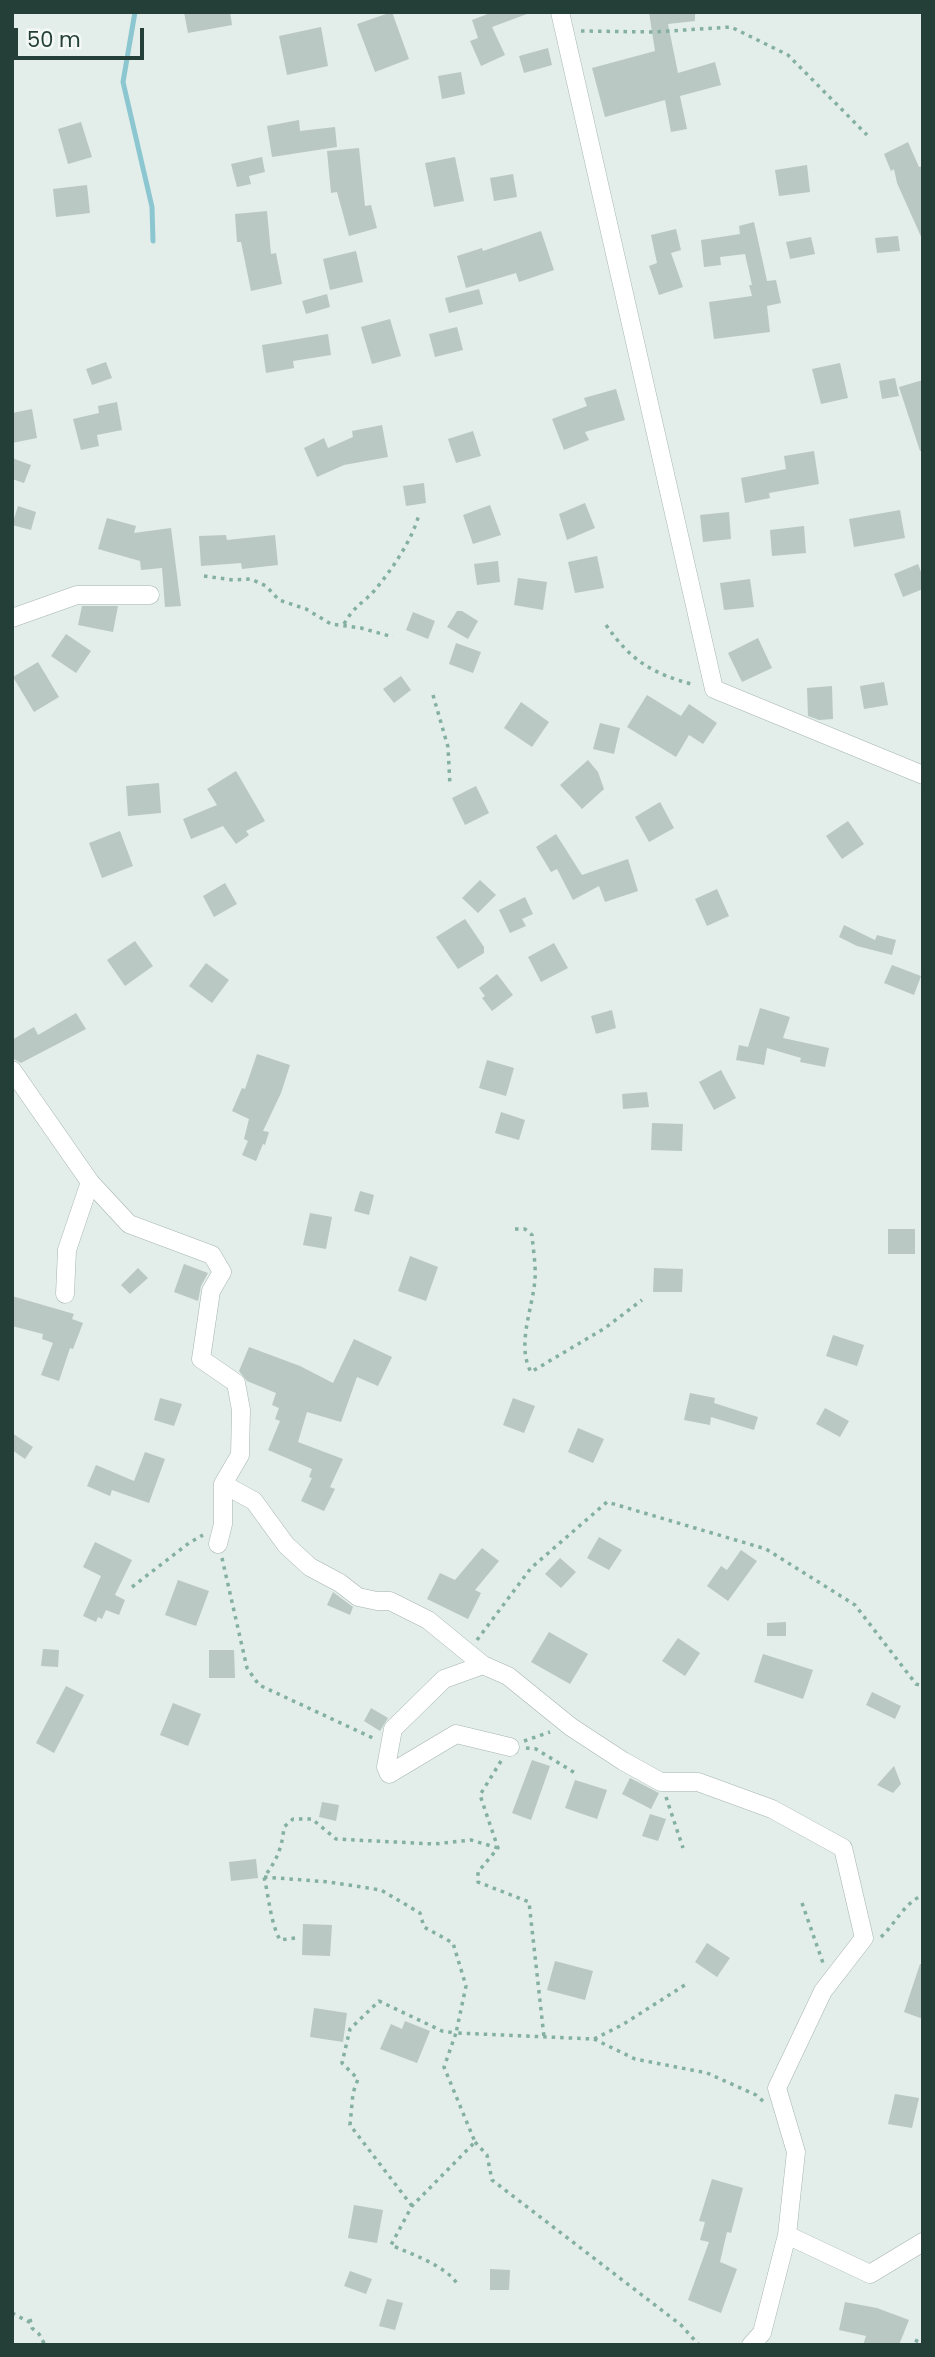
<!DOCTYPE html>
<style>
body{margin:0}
#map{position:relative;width:935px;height:2357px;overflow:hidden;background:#e3ede9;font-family:Poppins,sans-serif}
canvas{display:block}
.frame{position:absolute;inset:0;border:14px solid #233f37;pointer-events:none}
.scale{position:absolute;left:14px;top:28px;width:130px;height:32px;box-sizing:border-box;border:4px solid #233f37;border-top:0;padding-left:9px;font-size:21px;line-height:24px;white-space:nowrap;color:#233f37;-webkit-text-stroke:5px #f4f9f7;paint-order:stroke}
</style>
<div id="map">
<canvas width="935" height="2357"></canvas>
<div class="frame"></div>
<div class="scale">50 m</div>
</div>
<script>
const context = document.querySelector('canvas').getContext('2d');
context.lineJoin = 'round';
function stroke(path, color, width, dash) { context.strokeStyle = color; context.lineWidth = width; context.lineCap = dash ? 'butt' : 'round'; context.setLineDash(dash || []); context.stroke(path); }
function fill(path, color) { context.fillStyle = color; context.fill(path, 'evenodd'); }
const stream = new Path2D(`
 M135 12 123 82 152 207 153 241`);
const building = new Path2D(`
 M184 12H230L232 25 188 33Z
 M392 12 409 59 375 72 357 24Z
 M493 12H527V14L492 27 505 55 481 66 470 41 478 38 472 20Z
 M649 12H695V21L668 24 678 73 715 62 721 85 680 96 687 129 671 132 665 100 605 117 592 68 655 51Z
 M321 27 328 66 287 75 279 36Z
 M548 48 552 65 524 73 519 56Z
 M461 72 465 94 442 99 438 76Z
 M299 120 300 131 335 127 337 147 272 157 267 126Z
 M81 122 92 157 68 164 58 129Z
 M908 142 919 167 923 166V241L897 183 894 169 891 171 884 154Z
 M359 148 365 206 371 205 377 228 349 236 337 192 331 193 327 151Z
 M262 157 265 172 249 176 251 184 237 187 231 164Z
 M455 157 464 201 434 207 425 163Z
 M807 165 810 192 779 196 775 170Z
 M513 174 517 197 494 201 490 178Z
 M87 185 90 213 56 217 53 189Z
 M267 211 271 254 276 253 282 284 251 291 241 242H237L235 214Z
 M754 222 767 281 776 280 781 303 767 306 770 332 714 339 709 302 752 296 749 285H752L745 254 720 257 721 265 704 267 701 240 740 234 739 226Z
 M676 229 681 250 671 253 683 287 659 295 649 266 657 263 651 235Z
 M541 231 554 270 519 282 516 273 466 288 457 256 482 248 483 251Z
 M898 236 900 251 877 253 875 238Z
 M811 237 815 254 790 259 786 242Z
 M356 251 363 282 330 290 323 259Z
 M479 289 483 304 449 313 445 298Z
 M327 294 330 307 306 314 302 301Z
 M390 319 401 356 372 364 361 327Z
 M457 327 463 350 435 357 429 334Z
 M328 334 331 355 293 361 294 368 266 373 262 345Z
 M106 362 112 378 92 385 86 369Z
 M840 363 848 398 821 404 812 369Z
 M895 378 899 396 882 399 879 381Z
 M923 380V451H920L899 387Z
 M616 389 625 420 585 432 589 440 564 450 552 419 587 406 584 398Z
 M117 402 122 430 97 435 99 446 81 450 73 419 99 413 98 406Z
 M32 409 37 438 12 443V413Z
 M382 425 388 457 344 465 317 477 304 448 324 438 328 448 353 437 352 431Z
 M473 431 481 456 456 463 448 439Z
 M814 451 819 484 769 493 770 498 745 503 741 478 786 469 784 456Z
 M12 458 31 465 24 483 12 479Z
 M424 483 426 503 406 506 403 486Z
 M585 503 595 528 567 540 559 514Z
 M490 505 501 535 473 544 463 515Z
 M18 506 36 512 31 530 12 525Z
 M900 510 905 538 854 547 849 519Z
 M729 512 731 539 703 542 700 515Z
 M107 518 136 526 134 533 171 528 181 606 165 607 162 568 141 570 140 561 98 549Z
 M804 526 806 553 772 556 770 530Z
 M226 535 227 540 275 535 278 565 242 569 241 563 201 566 199 536Z
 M597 556 604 588 575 593 568 562Z
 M498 561 500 582 477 585 474 564Z
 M918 564 923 577V589L903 597 894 574Z
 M518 578 547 582 543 610 514 605Z
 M750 579 754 607 724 610 720 583Z
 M82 606H118L113 632 78 625Z
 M457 611H462L478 621 468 639 447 627Z
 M413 612 435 621 428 639 406 630Z
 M66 634 91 651 76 673 51 656Z
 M758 638 772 668 742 682 728 653Z
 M456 643 481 652 473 673 449 664Z
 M38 662 59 697 34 712 13 677Z
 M401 676 411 690 394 703 383 689Z
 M884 682 888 705 864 709 860 686Z
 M832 686 833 719 819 720 808 716 807 688Z
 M647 695 681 716 689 704 717 723 703 744 689 735 676 757 627 727Z
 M521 702 549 722 532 747 504 728Z
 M600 723 620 728 614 754 593 749Z
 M588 760 598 772 604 789 582 809 560 785Z
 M236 771 265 821 246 831 249 835 236 844 223 826 191 839 183 819 217 805 207 789Z
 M159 783 161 813 128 816 126 786Z
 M476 786 489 813 465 825 452 798Z
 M660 802 674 828 649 842 635 817Z
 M848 821 864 844 842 859 826 836Z
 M120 831 133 866 102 878 89 843Z
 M556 834 582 875 628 859 638 891 605 902 599 886 573 900 557 869 551 872 536 847Z
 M480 880 496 895 478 913 462 898Z
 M225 883 237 904 214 917 203 896Z
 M717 889 729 916 707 926 695 899Z
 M525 897 533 914 522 919 526 926 510 933 499 910Z
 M465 919 484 947V953L458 969 436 937Z
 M844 925 875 940 877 935 896 940 892 955 857 946 839 937Z
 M135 941 153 966 125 986 107 960Z
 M554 943 568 968 541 982 528 957Z
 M206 963 229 980 212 1003 189 986Z
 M892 965 921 976 914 995 884 983Z
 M497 974 513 995 492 1011 482 998 485 996 479 988Z
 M760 1008 790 1017 783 1038 829 1048 825 1067 800 1062 801 1058 767 1048 764 1065 736 1060 739 1045 748 1047Z
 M612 1010 616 1028 596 1034 591 1016Z
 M76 1013 86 1029 21 1063 14 1059 12 1040 34 1027 38 1035Z
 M257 1054 290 1065 281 1093 263 1131 269 1132 265 1145 263 1144 256 1161 242 1155 248 1141 244 1139 249 1119 232 1111 242 1088 245 1089Z
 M487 1060 514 1068 506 1096 479 1088Z
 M721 1070 736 1098 714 1110 699 1082Z
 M647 1092 649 1107 623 1109 622 1094Z
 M501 1112 525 1120 519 1140 495 1133Z
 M652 1123 683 1124 682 1151 651 1150Z
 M360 1191 374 1195 369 1215 354 1211Z
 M310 1213 332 1217 326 1249 303 1245Z
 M888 1229H915V1254H888Z
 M410 1256 438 1267 426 1301 398 1291Z
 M184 1264 208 1273 201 1286 198 1301 174 1292Z
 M138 1268 148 1278 130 1294 121 1285Z
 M654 1268 683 1269 682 1292H653Z
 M12 1296 74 1314 72 1319 83 1323 73 1349 70 1348 59 1381 41 1375 53 1343 42 1339 43 1334 12 1326Z
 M833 1335 864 1345 857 1366 826 1356Z
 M354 1339 392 1357 378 1386 357 1377 341 1422 307 1412 298 1442 343 1459 330 1487 335 1489 324 1511 301 1501 312 1478 309 1477 312 1469 268 1450 280 1421 275 1419 279 1408 272 1405 276 1393 247 1381 239 1371 249 1347 300 1366 333 1383Z
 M690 1393 715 1398 714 1403 758 1417 754 1430 711 1417 710 1425 684 1420Z
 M160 1398 182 1404 174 1426 154 1420Z
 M513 1398 535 1406 524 1433 503 1425Z
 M825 1408 849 1421 840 1437 816 1424Z
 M578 1428 604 1439 593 1463 568 1452Z
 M12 1433 33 1447 25 1459 12 1450Z
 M145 1452 165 1459 149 1503 112 1490 110 1496 87 1486 96 1465 134 1481Z
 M599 1537 622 1550 609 1570 587 1558Z
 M95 1542 132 1560 115 1595 125 1600 119 1615 106 1610 102 1619 98 1617 96 1622 83 1616 101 1576 83 1567Z
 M482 1548 499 1561 475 1590 481 1593 468 1619 427 1599 440 1573 455 1580Z
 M741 1550 757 1561 728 1601 707 1586 721 1566 727 1570Z
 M560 1558 576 1572 561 1588 545 1574Z
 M178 1580 209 1591 196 1626 165 1615Z
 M333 1592 353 1607 350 1615 327 1605Z
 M786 1622V1636H767V1623Z
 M549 1632 588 1654 570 1684 531 1662Z
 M678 1638 700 1653 685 1676 662 1661Z
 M43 1649 59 1650 58 1667 41 1666Z
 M209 1650H234L235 1678H209Z
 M763 1654 813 1670 803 1699 754 1682Z
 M66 1686 84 1695 54 1753 36 1743Z
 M872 1692 901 1706 895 1719 866 1705Z
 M173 1703 201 1714 188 1746 160 1735Z
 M371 1708 388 1718 380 1731 364 1721Z
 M532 1760 550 1766 531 1820 512 1813Z
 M894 1766 901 1784 893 1793 877 1785Z
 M630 1778 659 1793 651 1809 622 1794Z
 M575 1780 607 1790 597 1819 565 1808Z
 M322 1802 339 1805 336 1821 319 1817Z
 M650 1814 666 1819 658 1841 642 1836Z
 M256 1859 258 1878 231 1881 229 1862Z
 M303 1924 332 1925 330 1956 302 1955Z
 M707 1943 730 1958 717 1977 695 1962Z
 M555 1961 593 1971 585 2000 547 1990Z
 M920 1964H923V2019L904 2012Z
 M314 2008 347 2013 343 2042 310 2037Z
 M405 2021 430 2031 417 2063 380 2049 391 2024 402 2029Z
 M895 2094 919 2098 912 2128 888 2124Z
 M712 2179 743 2188 731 2233 727 2232 720 2262 737 2269 721 2313 688 2300 709 2242 700 2240 705 2222 699 2221Z
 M354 2205 383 2210 377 2243 348 2238Z
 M490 2269 510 2270 509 2290H490Z
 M350 2271 372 2279 366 2294 344 2286Z
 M387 2299 403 2303 395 2330 379 2326Z
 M845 2302 877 2308 909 2320 899 2345H863L866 2336 839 2330Z`);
const path = new Path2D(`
 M581 31 654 32 731 27 788 55 867 135
 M204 576 233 580 251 579 266 586 279 600 306 609 331 624 361 628 393 637
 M344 624C355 605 361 605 374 591 391 571 413 539 419 514
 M606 625C631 661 653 674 695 685
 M433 695 448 747 450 786
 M515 1229H525L532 1235C533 1249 536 1265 535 1279 533 1308 516 1345 531 1372L605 1328 642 1300
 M222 1558 247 1668 259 1685 375 1739
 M132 1587 189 1543 203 1535
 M477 1640 531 1568 607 1502 766 1549 855 1605 916 1684 923 1686
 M524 1741 550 1732
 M526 1748 536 1749 575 1773
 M501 1761 480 1795 498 1848 478 1872V1882L529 1902 544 2037
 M666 1797 683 1848
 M264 1877 329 1882 381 1890 420 1913 424 1927 453 1943 466 1986 456 2033 594 2039 622 2025 688 1983
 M802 1903 823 1963
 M881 1937C896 1923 904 1903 923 1895
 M295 1938 280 1940C270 1921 269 1897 264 1877 277 1860 282 1848 284 1827L293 1819H312L336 1839 434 1844 471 1840 498 1848
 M594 2039 635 2059 707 2073 756 2095 764 2102
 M475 2142 487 2155 492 2180 681 2325 699 2345
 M412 2206 350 2125 353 2093 358 2079 342 2063 350 2029 379 2001 442 2031 456 2033 444 2067 475 2142 412 2206 391 2245C411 2254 447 2266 458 2285
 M12 2313 31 2323
 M30 2319 32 2328 39 2334 45 2345
 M915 2340 923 2344`);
const minor = new Path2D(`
 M560 12 714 689 923 775
 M12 618 77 595H150
 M12 1070 90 1182 129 1224 212 1255 222 1272 211 1291 201 1359 236 1383 241 1410 240 1455 223 1484V1524L218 1544
 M65 1294 67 1250 90 1182
 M223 1484 254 1501 286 1545 310 1567 340 1583 358 1597 377 1601H390L428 1620 483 1665 508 1676 571 1727 623 1761 661 1782H698L772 1809 843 1848 864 1938 823 1991 777 2088 796 2152 787 2235
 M483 1665 444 1679 393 1729 386 1767 389 1774 456 1734 510 1747
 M751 2345 762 2333 787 2235 870 2274 923 2242`);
stroke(stream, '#8cc7d1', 5);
fill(building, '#b9c8c2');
stroke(minor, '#a6b5b0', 19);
stroke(path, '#84b0a3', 3.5, [3.5, 5]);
stroke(minor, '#fff', 18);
</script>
